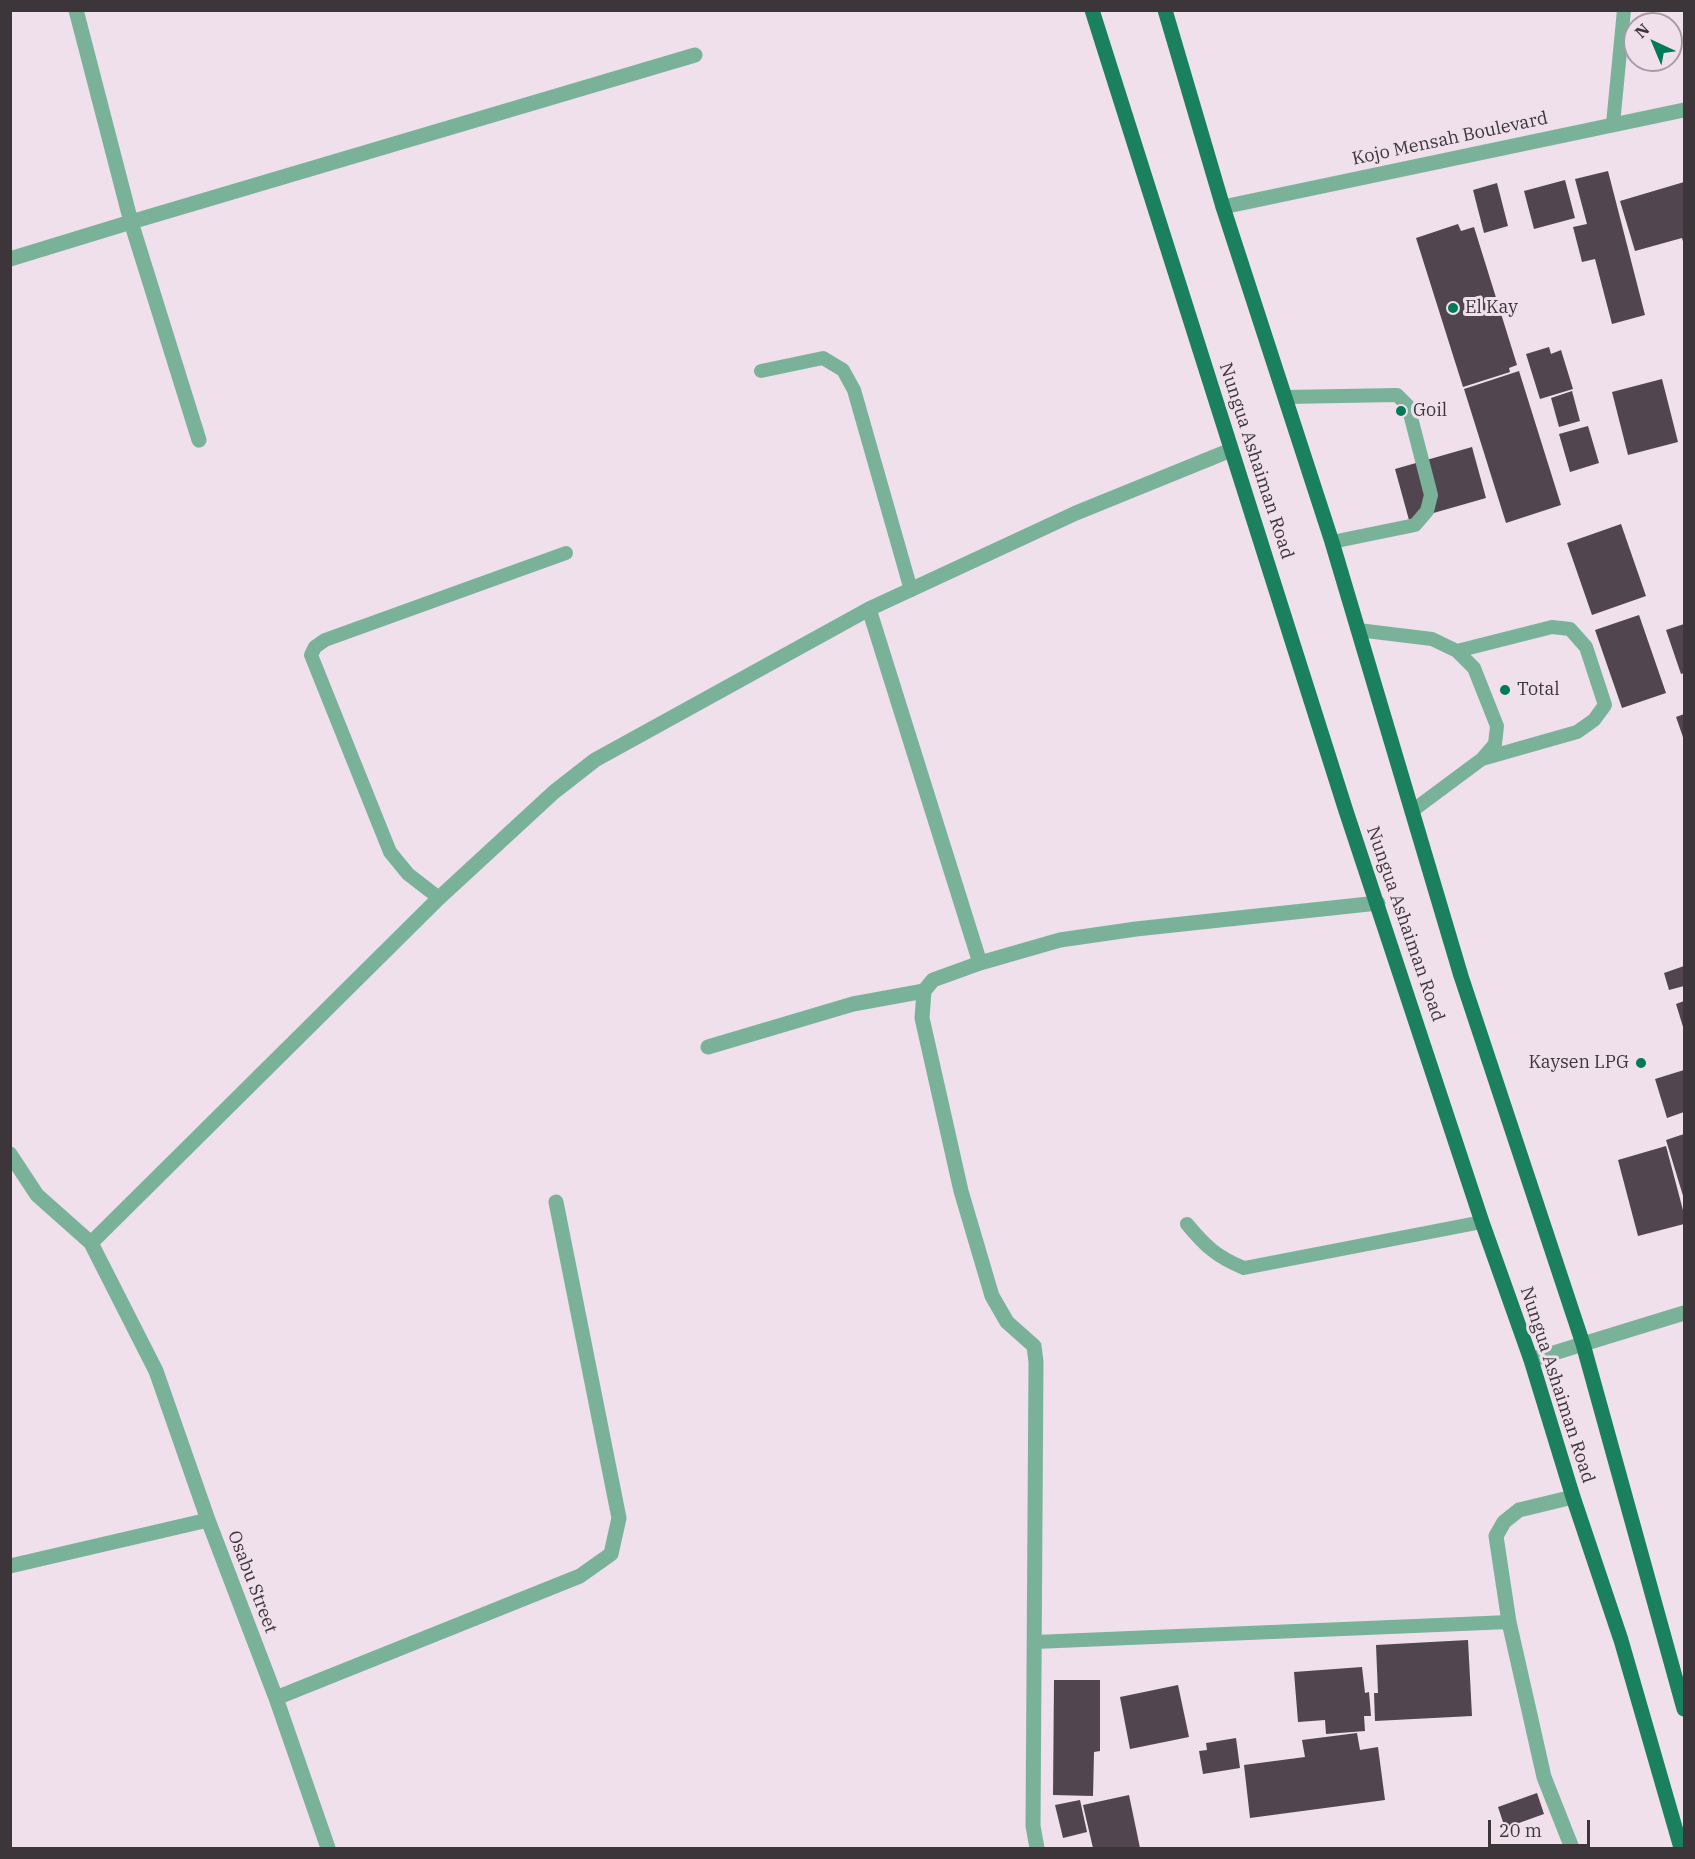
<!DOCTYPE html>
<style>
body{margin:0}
#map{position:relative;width:1695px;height:1859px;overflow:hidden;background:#efe0eb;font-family:"IBM Plex Serif",serif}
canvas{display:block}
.frame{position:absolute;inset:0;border:12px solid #3c363a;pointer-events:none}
.north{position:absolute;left:1623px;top:12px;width:60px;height:60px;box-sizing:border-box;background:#efe0eb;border:2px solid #a79ca4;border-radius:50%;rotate:316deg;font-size:16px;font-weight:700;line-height:24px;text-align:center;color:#3c363a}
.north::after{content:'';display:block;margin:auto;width:21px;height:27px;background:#007a58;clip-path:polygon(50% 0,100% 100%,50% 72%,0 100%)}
.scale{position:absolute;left:1488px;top:1820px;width:102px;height:27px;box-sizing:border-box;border:3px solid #3c363a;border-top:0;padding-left:8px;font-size:18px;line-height:21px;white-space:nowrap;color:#3c363a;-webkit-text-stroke:4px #efe0eb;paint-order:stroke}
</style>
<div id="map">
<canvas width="1695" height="1859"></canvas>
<div class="frame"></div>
<div class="north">N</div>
<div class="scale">20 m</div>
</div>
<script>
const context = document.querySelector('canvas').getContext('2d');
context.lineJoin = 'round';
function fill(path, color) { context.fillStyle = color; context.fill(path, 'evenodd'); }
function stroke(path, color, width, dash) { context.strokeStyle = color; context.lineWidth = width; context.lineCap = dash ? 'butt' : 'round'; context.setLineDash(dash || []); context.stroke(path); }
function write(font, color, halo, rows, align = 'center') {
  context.font = font + ' "IBM Plex Serif",serif'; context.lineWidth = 6; context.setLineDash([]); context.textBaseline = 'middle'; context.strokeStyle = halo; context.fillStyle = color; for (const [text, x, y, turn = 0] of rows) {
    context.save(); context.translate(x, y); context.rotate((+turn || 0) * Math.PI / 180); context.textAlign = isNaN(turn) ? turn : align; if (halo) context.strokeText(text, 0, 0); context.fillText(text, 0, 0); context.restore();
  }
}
const building = new Path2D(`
 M1608 171 1645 315 1612 324 1595 259 1582 262 1573 227 1587 224 1575 179Z
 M1565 180 1575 218 1534 229 1524 191Z
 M1684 182V245L1682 238 1635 251 1620 201Z
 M1497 183 1508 226 1484 233 1473 190Z
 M1458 224 1461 231 1474 227 1517 365 1509 368 1510 372 1463 387 1416 238Z
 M1549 347 1551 354 1561 350 1573 389 1540 399 1526 354Z
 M1519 371 1561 505 1506 523 1464 389Z
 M1662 379 1678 442 1628 455 1612 392Z
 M1572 391 1580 421 1559 427 1551 398Z
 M1588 426 1599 463 1570 472 1559 434Z
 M1472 447 1486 498 1409 520 1395 469Z
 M1621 524 1646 596 1592 615 1567 543Z
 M1639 615 1666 693 1622 708 1595 630Z
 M1684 624V673L1681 674 1666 630Z
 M1684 714V740L1676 717Z
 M1684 966V986L1669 990 1664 973Z
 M1684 1001V1030L1676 1004Z
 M1684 1070V1112L1667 1118 1655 1079Z
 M1684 1134V1199L1666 1140Z
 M1666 1146 1684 1214V1224L1638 1236 1618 1160Z
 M1468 1640 1472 1716 1375 1721 1374 1693H1378L1376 1645Z
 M1362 1667 1365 1693 1369 1692 1371 1716H1364L1365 1731 1326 1734 1325 1720 1298 1722 1294 1672Z
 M1054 1680H1100V1751L1094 1752 1093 1796 1053 1795Z
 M1178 1685 1189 1737 1130 1749 1120 1697Z
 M1357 1733 1360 1750 1378 1747 1385 1800 1250 1818 1244 1765 1305 1757 1302 1740Z
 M1236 1738 1240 1768 1203 1774 1199 1751 1207 1750 1206 1743Z
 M1537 1793 1544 1814 1505 1828 1498 1807Z
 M1129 1795 1140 1848H1093L1083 1805Z
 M1080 1800 1087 1832 1063 1838 1055 1805Z`);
const service = new Path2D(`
 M1613 124 1624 10
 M761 371 823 358 843 370 854 390 911 590
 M1286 397 1397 395 1408 406 1431 495 1427 511 1415 525 1332 542
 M1358 630 1432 639 1457 651 1474 668 1497 726 1495 744 1482 759 1412 811
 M1457 651 1552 627 1570 629 1586 647 1605 705 1594 720 1577 732 1482 759
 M439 898 408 874 390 852 311 655 315 647 325 640 566 553
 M1187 1224C1205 1246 1217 1257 1244 1268L1482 1222
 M1035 1642 1509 1622`);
const minor = new Path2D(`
 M76 10 131 222 199 440
 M1223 207 1684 110
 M10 259 131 222 695 55
 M869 609 980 963
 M708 1047 853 1004 924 991
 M10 1154 37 1195 91 1243 156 1371 208 1520 276 1698 328 1848
 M91 1243 439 898 554 792 595 760 869 609 1076 513 1231 450
 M1531 1360 1684 1313
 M10 1566 208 1520
 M276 1698 580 1576 611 1554 619 1518 556 1202
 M1037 1848 1033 1826 1036 1362 1034 1346 1007 1322 992 1296 961 1191 922 1018 924 991 933 980 980 963 1060 940 1136 929 1378 903
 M1572 1848 1544 1777 1509 1622 1496 1536 1504 1522 1519 1510 1573 1497`);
const primary = new Path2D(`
 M1092 10 1346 811 1482 1222 1531 1360 1573 1497 1621 1640 1681 1848
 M1165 10 1223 207 1332 542 1461 976 1583 1344 1684 1709`);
const markers = [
 [1453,308,6,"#007a58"],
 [1401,411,6,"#007a58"],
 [1505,690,6,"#007a58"],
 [1641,1063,6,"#007a58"]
];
const streetNames = [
 ["Kojo Mensah Boulevard",1450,139,-12],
 ["Nungua Ashaiman Road",1256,461,72],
 ["Nungua Ashaiman Road",1405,924,71],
 ["Nungua Ashaiman Road",1557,1385,72],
 ["Osabu Street",252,1582,69]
];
const poiNames = [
 ["El Kay",1465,308],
 ["Goil",1413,411],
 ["Total",1517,690],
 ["Kaysen LPG",1629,1063,"right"]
];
fill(building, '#51454f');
stroke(service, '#7ab299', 14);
stroke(minor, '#7ab299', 15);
stroke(primary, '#1a805e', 15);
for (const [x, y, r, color] of markers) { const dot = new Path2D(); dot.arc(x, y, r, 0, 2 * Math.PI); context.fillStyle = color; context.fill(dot); stroke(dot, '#efe0eb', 2); }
write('18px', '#3c363a', '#efe0eb', streetNames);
write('18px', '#3c363a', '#efe0eb', poiNames, 'left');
</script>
